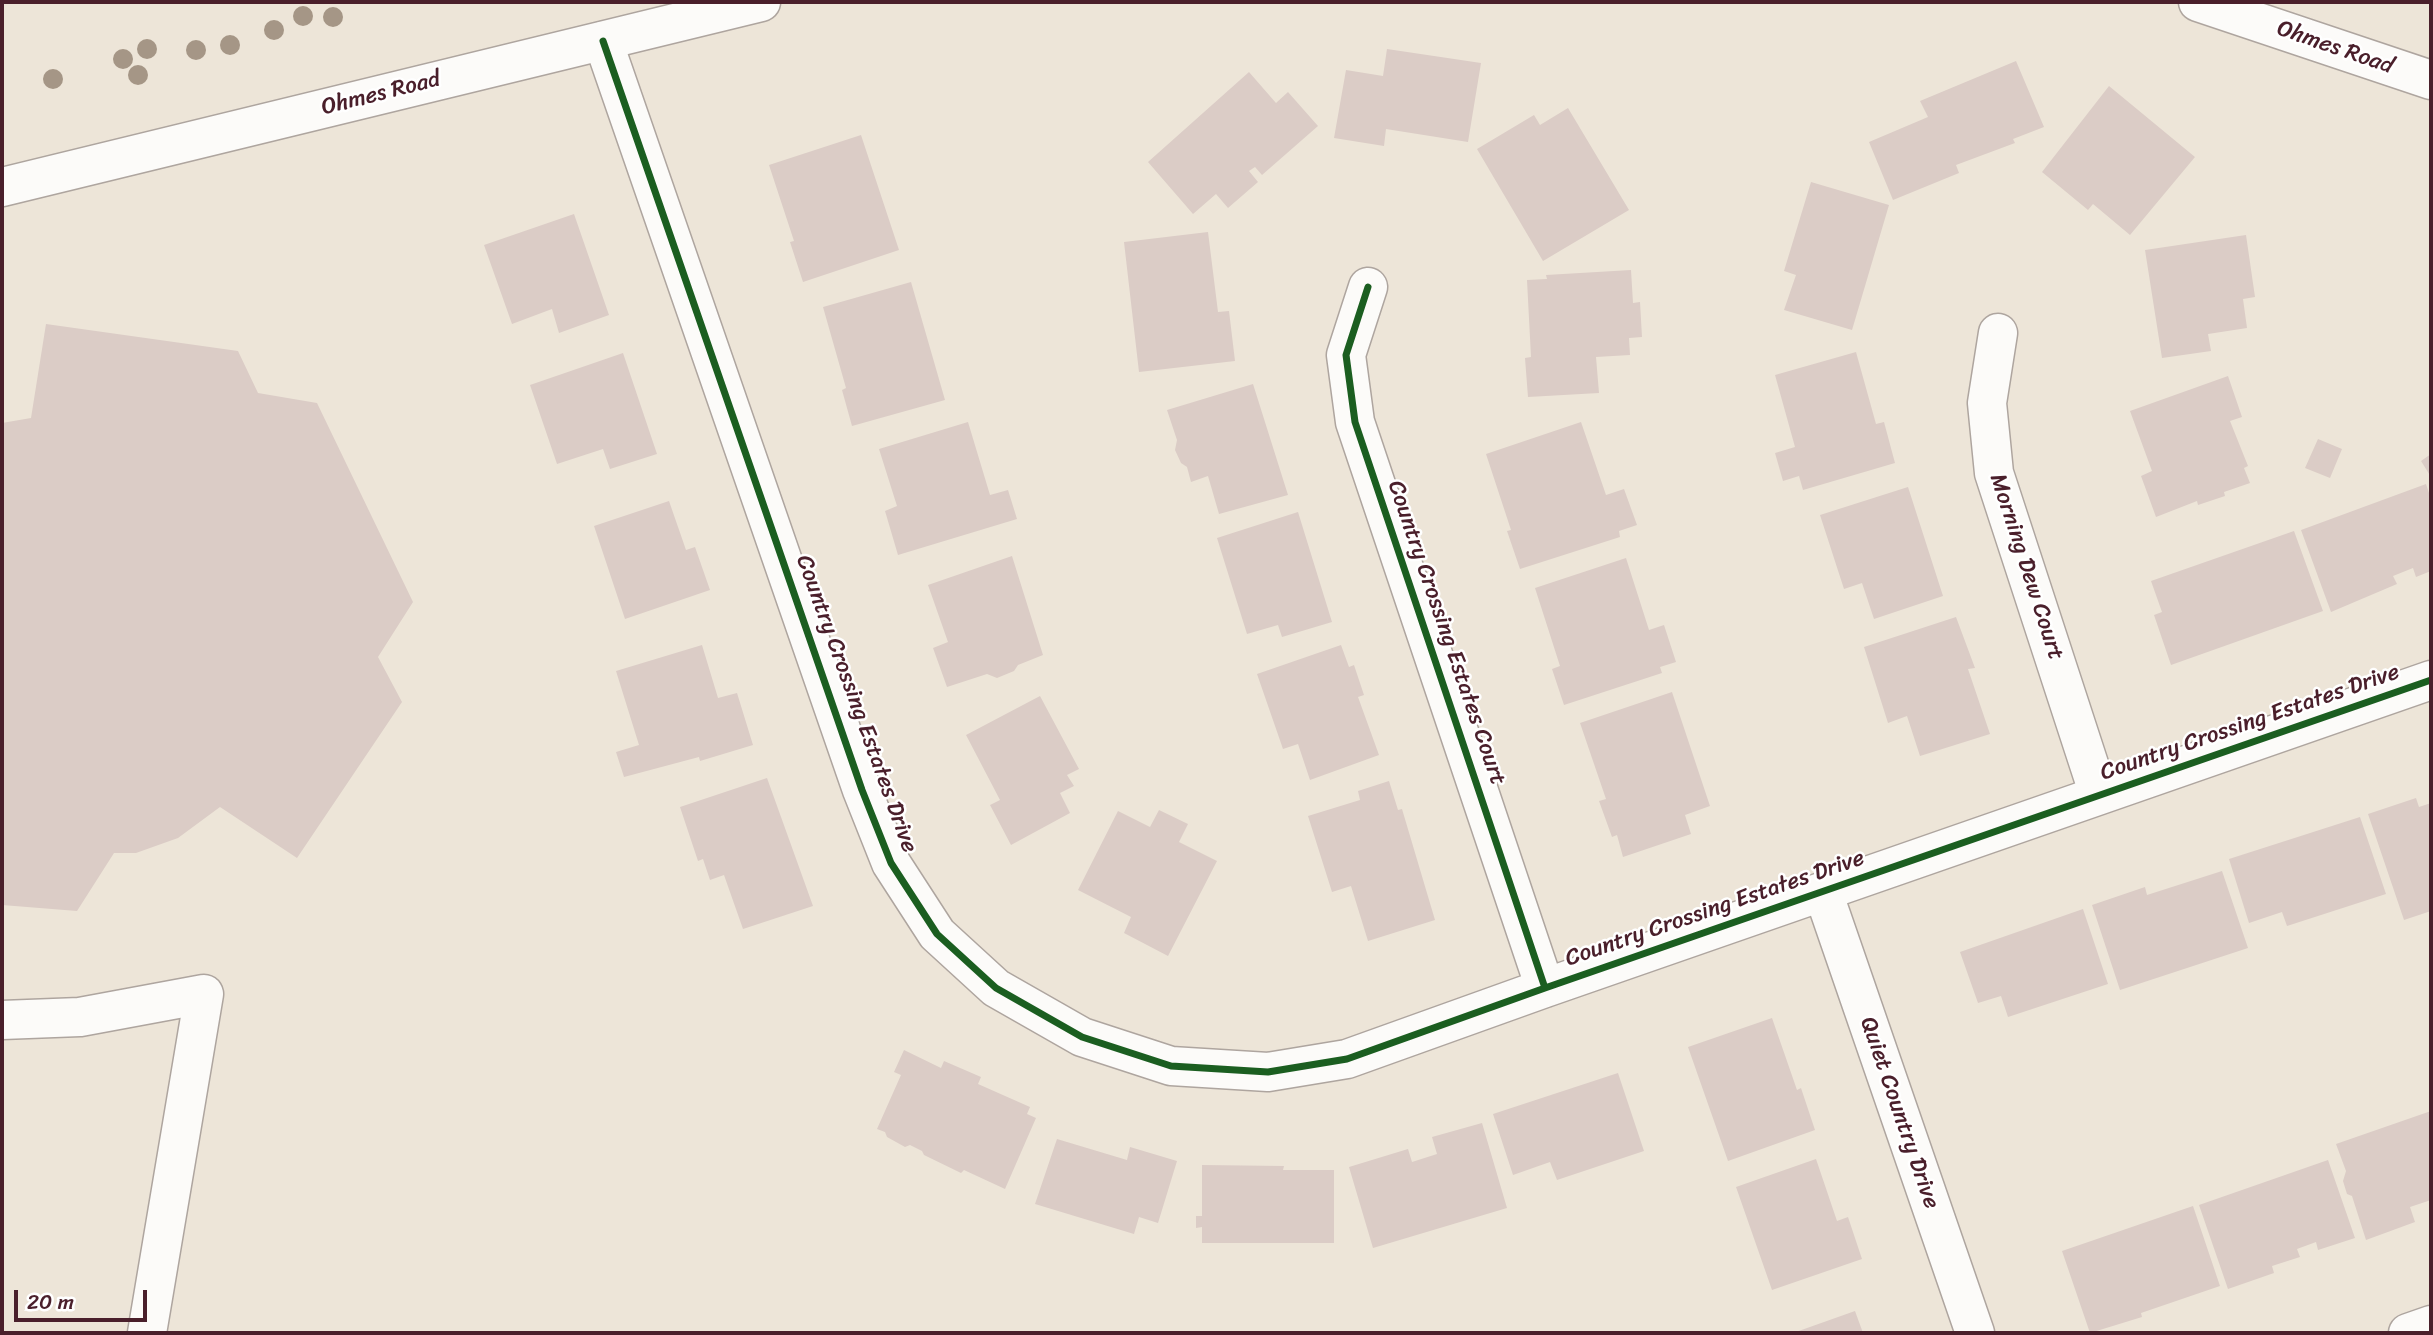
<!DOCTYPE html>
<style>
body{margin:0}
#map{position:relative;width:2433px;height:1335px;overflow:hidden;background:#ede5d8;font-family:Sriracha,sans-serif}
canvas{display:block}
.frame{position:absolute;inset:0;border:4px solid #4a1f2b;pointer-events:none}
.scale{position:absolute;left:14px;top:1290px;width:133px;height:32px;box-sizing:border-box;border:4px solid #4a1f2b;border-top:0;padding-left:9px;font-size:21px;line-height:24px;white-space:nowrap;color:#4a1f2b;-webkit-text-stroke:5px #fff;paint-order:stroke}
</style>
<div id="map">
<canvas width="2433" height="1335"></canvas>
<div class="frame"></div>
<div class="scale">20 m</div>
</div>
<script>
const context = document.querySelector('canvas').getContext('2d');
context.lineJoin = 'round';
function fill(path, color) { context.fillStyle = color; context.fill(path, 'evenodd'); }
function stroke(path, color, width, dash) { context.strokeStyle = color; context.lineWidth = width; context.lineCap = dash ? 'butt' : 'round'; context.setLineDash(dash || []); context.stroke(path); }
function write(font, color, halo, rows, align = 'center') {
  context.font = font + ' Sriracha,sans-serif'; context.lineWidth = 5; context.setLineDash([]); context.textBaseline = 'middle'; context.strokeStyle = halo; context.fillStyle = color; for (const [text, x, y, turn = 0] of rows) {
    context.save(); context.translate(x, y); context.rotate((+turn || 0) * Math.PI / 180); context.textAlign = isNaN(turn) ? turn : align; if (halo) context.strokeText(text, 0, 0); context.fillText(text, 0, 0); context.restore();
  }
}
const building = new Path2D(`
 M1387 49 1481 63 1468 142 1386 129 1384 146 1334 138 1346 70 1383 76Z
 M2016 61 2044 127 2013 139 2015 143 1956 165 1959 173 1893 200 1869 142 1928 117 1920 101Z
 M1249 72 1276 103 1288 92 1318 126 1262 175 1255 167 1249 171 1258 182 1228 208 1216 194 1193 214 1148 162Z
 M2109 86 2195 157 2130 235 2093 204 2088 210 2042 172Z
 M1568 108 1629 210 1543 261 1477 149 1534 115 1540 125Z
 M861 135 899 250 803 282 790 242 794 241 769 165Z
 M1811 182 1889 205 1852 330 1784 310 1796 275 1784 271Z
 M574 214 609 315 559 333 552 309 512 324 484 245Z
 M1208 232 1218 312 1229 311 1235 361 1139 372 1124 242Z
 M2246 235 2255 297 2243 299 2247 328 2208 334 2211 351 2162 358 2145 250Z
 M1631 270 1633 303 1640 302 1642 337 1629 338 1630 355 1596 357 1599 393 1528 397 1525 358 1531 357 1527 280 1547 279 1546 275Z
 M911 282 945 400 852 426 842 390 846 388 823 307Z
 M46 324 238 351 258 393 317 403 413 602 378 657 402 702 297 858 220 807 178 838 136 853H114L77 911 2 905V423L31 418Z
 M1856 352 1876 424 1884 422 1895 463 1803 490 1799 476 1783 481 1775 453 1795 447 1775 375Z
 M623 353 657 454 610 469 603 449 557 464 530 385Z
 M2228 376 2242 417 2230 421 2248 466 2244 468 2250 483 2224 492 2225 496 2198 505 2197 501 2156 517 2141 476 2152 471 2130 411Z
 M1253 384 1288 495 1219 514 1208 476 1191 482 1187 467 1181 463 1175 450 1177 440 1167 410Z
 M968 422 990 495 1008 490 1017 519 898 555 885 511 897 506 879 449Z
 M1581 422 1606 495 1624 489 1637 525 1619 531 1620 537 1520 569 1507 531 1511 530 1486 454Z
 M2318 439 2342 449 2330 478 2305 468Z
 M2431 454V477L2421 461Z
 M2426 484 2431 499V571L2416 577 2413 568 2393 576 2397 584 2331 612 2301 530Z
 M1908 487 1943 596 1874 619 1862 583 1844 589 1820 515Z
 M669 501 686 550 695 547 710 590 625 619 594 526Z
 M1298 512 1332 622 1282 637 1278 625 1247 634 1217 538Z
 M2294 531 2323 611 2171 665 2154 615 2162 612 2151 581Z
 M1012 556 1043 655 1018 665 1014 671 997 678 987 674 947 687 933 648 948 642 928 585Z
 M1626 558 1649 630 1664 625 1676 662 1660 667 1662 673 1564 705 1552 669 1560 666 1535 588Z
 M1956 617 1975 668 1968 669 1990 734 1920 756 1907 716 1888 723 1864 647Z
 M702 645 718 698 737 693 753 745 700 761 699 757 624 777 616 752 639 745 616 671Z
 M1341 645 1349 667 1354 665 1364 695 1358 697 1379 755 1310 780 1298 744 1283 749 1257 674Z
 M1672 692 1710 806 1685 815 1691 834 1623 857 1617 835 1612 837 1599 801 1606 799 1580 723Z
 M1040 696 1079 769 1067 775 1074 786 1060 793 1070 813 1011 845 990 805 1000 800 966 735Z
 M767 778 813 906 743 929 724 875 710 880 703 859 698 861 680 807Z
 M1389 781 1398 810 1402 809 1435 920 1368 941 1351 886 1332 892 1308 816 1360 800 1358 791Z
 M2416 798 2419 807 2431 803V911L2404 920 2368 814Z
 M1159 810 1188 824 1179 842 1217 861 1168 956 1124 933 1131 917 1078 890 1118 811 1150 827Z
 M2360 817 2386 894 2287 926 2282 912 2249 923 2229 859Z
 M2222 871 2248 948 2120 990 2092 905 2145 887 2147 895Z
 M2083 909 2108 984 2008 1017 2001 996 1978 1003 1960 952Z
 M1772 1018 1797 1090 1801 1088 1815 1130 1728 1161 1688 1047Z
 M904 1050 941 1068 944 1061 981 1077 978 1084 1030 1107 1027 1114 1036 1118 1005 1189 964 1170 961 1173 924 1155 922 1151 910 1145 905 1147 887 1137 885 1132 877 1129 901 1075 894 1072Z
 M1618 1073 1644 1151 1557 1180 1550 1162 1513 1175 1493 1114Z
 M2431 1111V1200L2410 1207 2415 1222 2366 1240 2352 1196 2347 1194 2343 1181 2346 1171 2336 1144Z
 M1482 1123 1507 1208 1373 1248 1349 1167 1408 1149 1412 1162 1437 1154 1432 1137Z
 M1057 1139 1127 1160 1130 1147 1177 1161 1158 1223 1139 1217 1134 1234 1035 1204Z
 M1816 1159 1837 1221 1848 1217 1862 1259 1772 1290 1736 1187Z
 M2328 1160 2355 1238 2318 1250 2316 1242 2297 1249 2300 1257 2272 1266 2274 1273 2228 1289 2199 1205Z
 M1202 1165 1284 1166 1283 1170H1334V1243H1202V1227L1196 1228V1216H1202Z
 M2193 1206 2220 1286 2141 1313 2142 1317 2090 1333 2062 1251Z
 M1855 1311 1863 1333H1793Z`);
const minor = new Path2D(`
 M603 41 862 790 891 863 937 934 996 988 1082 1037 1171 1066 1268 1072 1347 1059 1545 988 2431 680
 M1368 287 1346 355 1355 422 1545 988
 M1998 333 1987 403 1994 473 2099 795
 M1823 892 1975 1333
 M2 1020 80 1017 204 994 147 1333
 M2408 1333 2431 1325`);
const major = new Path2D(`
 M2198 2 2431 80
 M2 187 761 2`);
const cycleway = new Path2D(`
 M603 41 862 790 891 863 937 934 996 988 1082 1037 1171 1066 1268 1072 1347 1059 1545 988 2431 680
 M1368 287 1346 355 1355 422 1545 988`);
const trees = [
 [303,16],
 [333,17],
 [274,30],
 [230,45],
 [147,49],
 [196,50],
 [123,59],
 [138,75],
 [53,79]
];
const streetNames = [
 ["Ohmes Road",2335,48,19],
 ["Ohmes Road",381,94,-14],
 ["Morning Dew Court",2026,567,72],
 ["Country Crossing Estates Court",1446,633,71],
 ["Country Crossing Estates Drive",856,704,70],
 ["Country Crossing Estates Drive",2250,723,-19],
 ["Country Crossing Estates Drive",1715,909,-19],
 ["Quiet Country Drive",1899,1113,71]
];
fill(building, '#dbccc6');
stroke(minor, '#aea59f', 41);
stroke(major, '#aea59f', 41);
stroke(minor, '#fcfbf9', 38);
stroke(major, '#fcfbf9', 38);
stroke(cycleway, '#1b5e20', 7);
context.fillStyle = '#a59686';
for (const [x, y] of trees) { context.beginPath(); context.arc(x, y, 10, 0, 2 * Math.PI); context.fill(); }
write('23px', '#4a1f2b', '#fff', streetNames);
</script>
